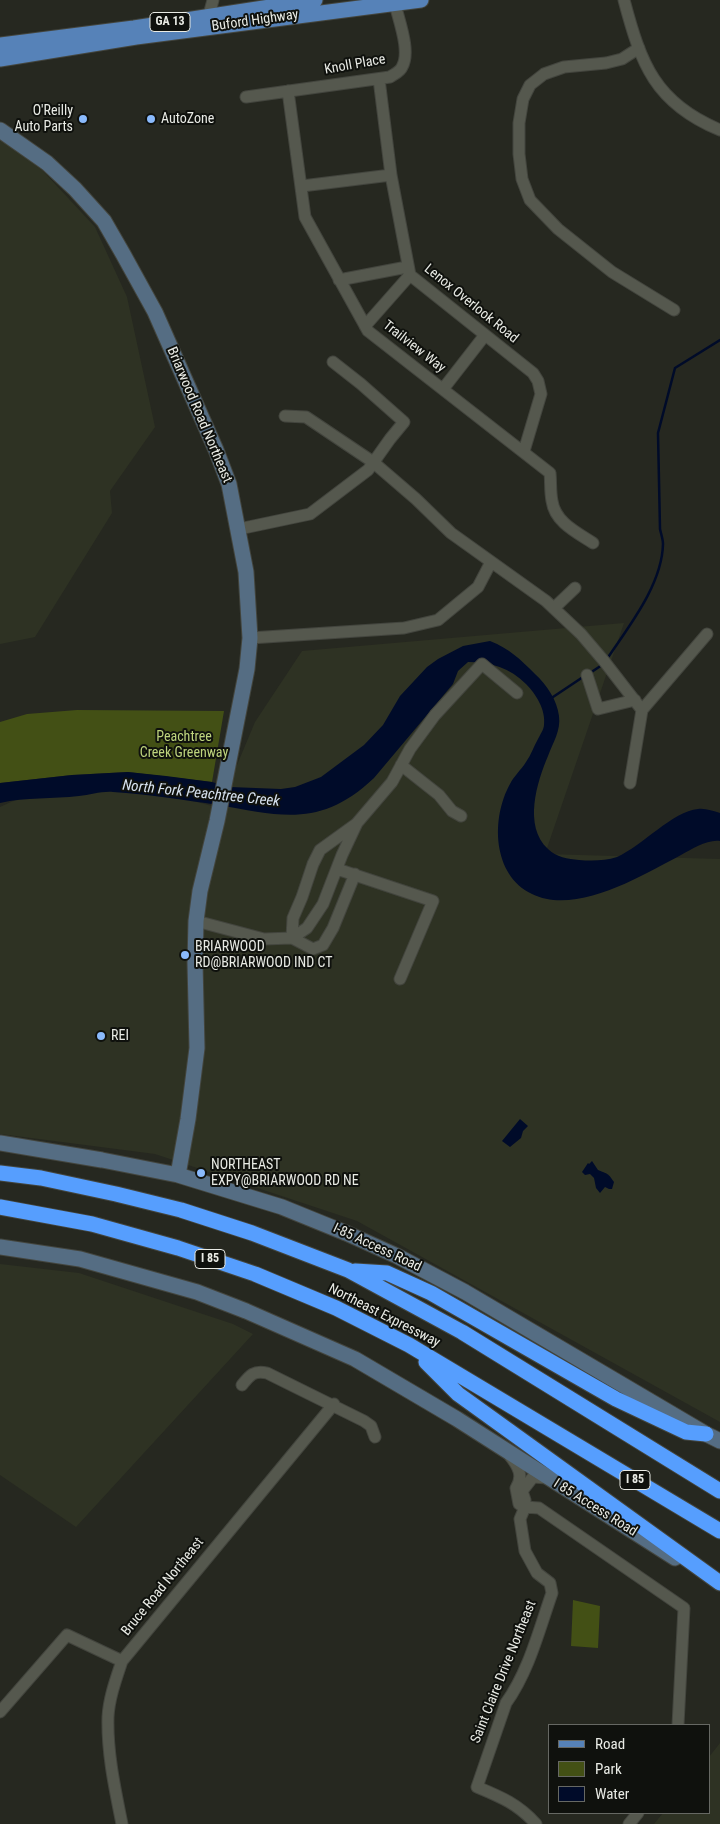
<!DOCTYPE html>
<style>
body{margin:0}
#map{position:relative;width:720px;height:1824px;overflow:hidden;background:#262820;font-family:"Roboto Condensed",sans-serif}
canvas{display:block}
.legend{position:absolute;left:548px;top:1724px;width:162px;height:90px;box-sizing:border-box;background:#0f110d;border:1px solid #666863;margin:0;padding:6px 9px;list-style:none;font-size:15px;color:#e9ebe5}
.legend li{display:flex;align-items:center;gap:10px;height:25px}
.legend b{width:25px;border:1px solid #666863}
</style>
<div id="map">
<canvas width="720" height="1824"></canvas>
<ul class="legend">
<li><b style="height:6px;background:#5682b8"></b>Road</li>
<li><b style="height:14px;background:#435015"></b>Park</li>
<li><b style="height:14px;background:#000b29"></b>Water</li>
</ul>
</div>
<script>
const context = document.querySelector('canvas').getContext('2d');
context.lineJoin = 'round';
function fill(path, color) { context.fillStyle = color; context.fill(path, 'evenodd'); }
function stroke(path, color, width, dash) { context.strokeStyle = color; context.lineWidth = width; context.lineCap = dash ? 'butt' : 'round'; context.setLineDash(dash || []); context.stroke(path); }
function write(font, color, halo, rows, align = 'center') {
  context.font = font + ' "Roboto Condensed",sans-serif'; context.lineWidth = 4; context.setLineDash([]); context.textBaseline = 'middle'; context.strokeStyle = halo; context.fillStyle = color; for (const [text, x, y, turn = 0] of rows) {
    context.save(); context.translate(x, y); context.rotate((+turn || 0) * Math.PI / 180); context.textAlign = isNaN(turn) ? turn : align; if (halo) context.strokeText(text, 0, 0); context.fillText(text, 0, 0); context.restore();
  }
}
const built = new Path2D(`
 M0 138 42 170 95 227 127 297 155 427 110 491 112 513 35 637 0 644Z
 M624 623 545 854 720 859V1422L357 1221 155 1154 0 1134V807L81 770 219 808 255 722 302 651Z
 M0 1264 79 1273 233 1324 253 1334 76 1527 0 1475Z
 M720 1743V1824H654L663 1813H709V1757Z`);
const green = new Path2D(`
 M77 710 224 711 212 782 128 772 72 775 0 783V722L27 714Z
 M573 1600 600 1606 598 1648 571 1646Z`);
const water = new Path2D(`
 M490 641C510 649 520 659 535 674 547 685 557 700 559 716 561 731 553 742 548 756 537 782 523 826 548 849 556 857 568 859 579 860 591 861 605 861 617 857 642 846 673 811 698 809 705 808 713 811 720 813V841C708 839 692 849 681 855 643 875 576 916 532 894 492 875 491 818 510 784 514 776 521 770 526 762 531 755 534 746 538 739 540 735 544 729 544 725 546 710 536 694 526 684 510 668 491 662 468 662L458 671 453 684 374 778C321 828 282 816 218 805 184 800 148 794 113 792 102 791 90 795 79 796 53 799 26 797 0 803V783L72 775 128 772 166 776 212 782 230 787 281 789 295 787 321 777 364 745 383 725 400 696 427 667 438 659 463 646Z
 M520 1119 528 1126 523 1131 521 1138 510 1147 502 1141Z
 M592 1161 598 1170C609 1175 607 1172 614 1182L612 1189H609L605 1187 600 1193 596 1188 594 1178 590 1174 585 1175 582 1172 588 1163 589 1164Z`);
const stream = new Path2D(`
 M607 659C629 626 662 585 663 544 663 539 661 534 660 529L658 433 675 368 720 340
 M590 673 602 665
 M550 699 583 677`);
const street = new Path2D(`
 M624 0C641 64 655 103 720 130
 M209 15 213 0
 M639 48 622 59 606 63 564 67 544 74 530 85 523 99 519 123V154L522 179 530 200 558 229 612 272 674 310
 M379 79 391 175 410 275 533 373 538 381 541 394 524 451
 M288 91 305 217 368 331 550 473C551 482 550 491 552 501 555 522 576 532 593 543
 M246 97 390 77C394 74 400 72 402 67 411 52 399 21 395 4
 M302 186 391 175
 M339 280 407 267
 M365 326 410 275
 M443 389 485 335
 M285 416 306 417 373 462 416 499 451 533 546 601 581 634 604 661 642 710 630 783
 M239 529 310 514 368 470 390 439 404 422 361 384 333 362
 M554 608 575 588
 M250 638 404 628 438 620 478 587 491 562
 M587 675 598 709 635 700
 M642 710 707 634
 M401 765 439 795 452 811 461 816
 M337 869 433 901 400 979
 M355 874 333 928 323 945 313 949 292 938 293 918 302 897 313 864 320 850 356 824
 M196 921 264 939 292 938 307 928 323 904 342 855 357 823 392 782 410 749 435 715 482 664 517 693
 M242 1385C250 1375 254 1370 267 1373L364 1421 371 1426 375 1437
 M510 1456C518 1466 524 1476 516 1488L519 1504 525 1507V1500L522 1491 533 1477 548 1478
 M0 1712 67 1635 122 1661
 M122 1824C115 1789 107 1753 108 1717 109 1698 116 1679 122 1661L334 1404
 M536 1824C518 1804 501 1797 477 1787L506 1703C529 1671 539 1630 552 1593L550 1583 537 1573 525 1551 520 1519 525 1507 539 1508 684 1608 678 1725
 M629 1824 638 1813`);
const secondary = new Path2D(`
 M0 130 47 163 75 189 104 221 123 254 155 312 216 450 229 484 246 572 250 638 247 669 217 821 200 891 196 921 195 963 197 1048 188 1119 178 1175
 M0 1143 102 1160 178 1175 282 1207 346 1233 397 1256 465 1292 706 1434 720 1441
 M0 1247 80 1259 197 1292 246 1311 355 1359 457 1419 675 1558`);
const primary = new Path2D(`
 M0 45 134 28 315 0
 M0 59 136 37 421 0`);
const highway = new Path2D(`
 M0 1173 41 1178 116 1194 181 1210 252 1233 348 1270 462 1332 720 1491
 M0 1207 92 1224 178 1248 255 1274 336 1308 409 1345 720 1531
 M355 1271 387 1273 431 1293 616 1399 686 1432 706 1434
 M426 1362 458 1394 720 1583`);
const markers = [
 [83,119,5,"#8abafc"],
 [151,119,5,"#8abafc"],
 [185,955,5,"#8abafc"],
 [101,1036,5,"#8abafc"],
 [201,1173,5,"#8abafc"]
];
const shields = [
 [170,22,40],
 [210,1259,30],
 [635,1480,30]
];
const shieldNames = [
 ["GA 13",170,22],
 ["I 85",210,1259],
 ["I 85",635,1480]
];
const streetNames = [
 ["Buford Highway",255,21,-8],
 ["Knoll Place",355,65,-10],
 ["Lenox Overlook Road",471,304,39],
 ["Trailview Way",414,347,38],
 ["Briarwood Road Northeast",199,415,67],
 ["I-85 Access Road",377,1248,25],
 ["Northeast Expressway",384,1316,27],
 ["I 85 Access Road",595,1508,32],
 ["Bruce Road Northeast",163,1587,-51],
 ["Saint Claire Drive Northeast",504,1672,-68]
];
const poiNames = [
 ["O'Reilly",73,111,"right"],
 ["Auto Parts",73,127,"right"],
 ["AutoZone",161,119],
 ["BRIARWOOD",195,947],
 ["RD@BRIARWOOD IND CT",195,963],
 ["REI",111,1036],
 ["NORTHEAST",211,1165],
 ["EXPY@BRIARWOOD RD NE",211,1181]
];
const parkNames = [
 ["Peachtree",184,737],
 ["Creek Greenway",184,753]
];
const waterNames = [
 ["North Fork Peachtree Creek",201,794,6]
];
fill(built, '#2e3223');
fill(green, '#435015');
fill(water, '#000b29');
stroke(stream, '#000b29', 2.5);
stroke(street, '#43453e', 13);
stroke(secondary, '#43453e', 17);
stroke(primary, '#43453e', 17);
stroke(highway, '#43453e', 17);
stroke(street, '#55584e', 11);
stroke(secondary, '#556d83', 15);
stroke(primary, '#5682b8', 15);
stroke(highway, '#569efe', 15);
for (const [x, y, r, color] of markers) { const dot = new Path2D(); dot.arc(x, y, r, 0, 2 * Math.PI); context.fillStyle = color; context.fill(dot); stroke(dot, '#0f110d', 2); }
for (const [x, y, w] of shields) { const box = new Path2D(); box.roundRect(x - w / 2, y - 9.5, w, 19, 4); context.fillStyle = '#0f110d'; context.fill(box); stroke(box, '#e9ebe5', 1); }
write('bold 12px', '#e9ebe5', null, shieldNames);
write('14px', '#e9ebe5', '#0f110d', streetNames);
write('14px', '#e9ebe5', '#0f110d', poiNames, 'left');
write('14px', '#bed47d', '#0f110d', parkNames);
write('italic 15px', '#d7e2f0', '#0f110d', waterNames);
</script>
